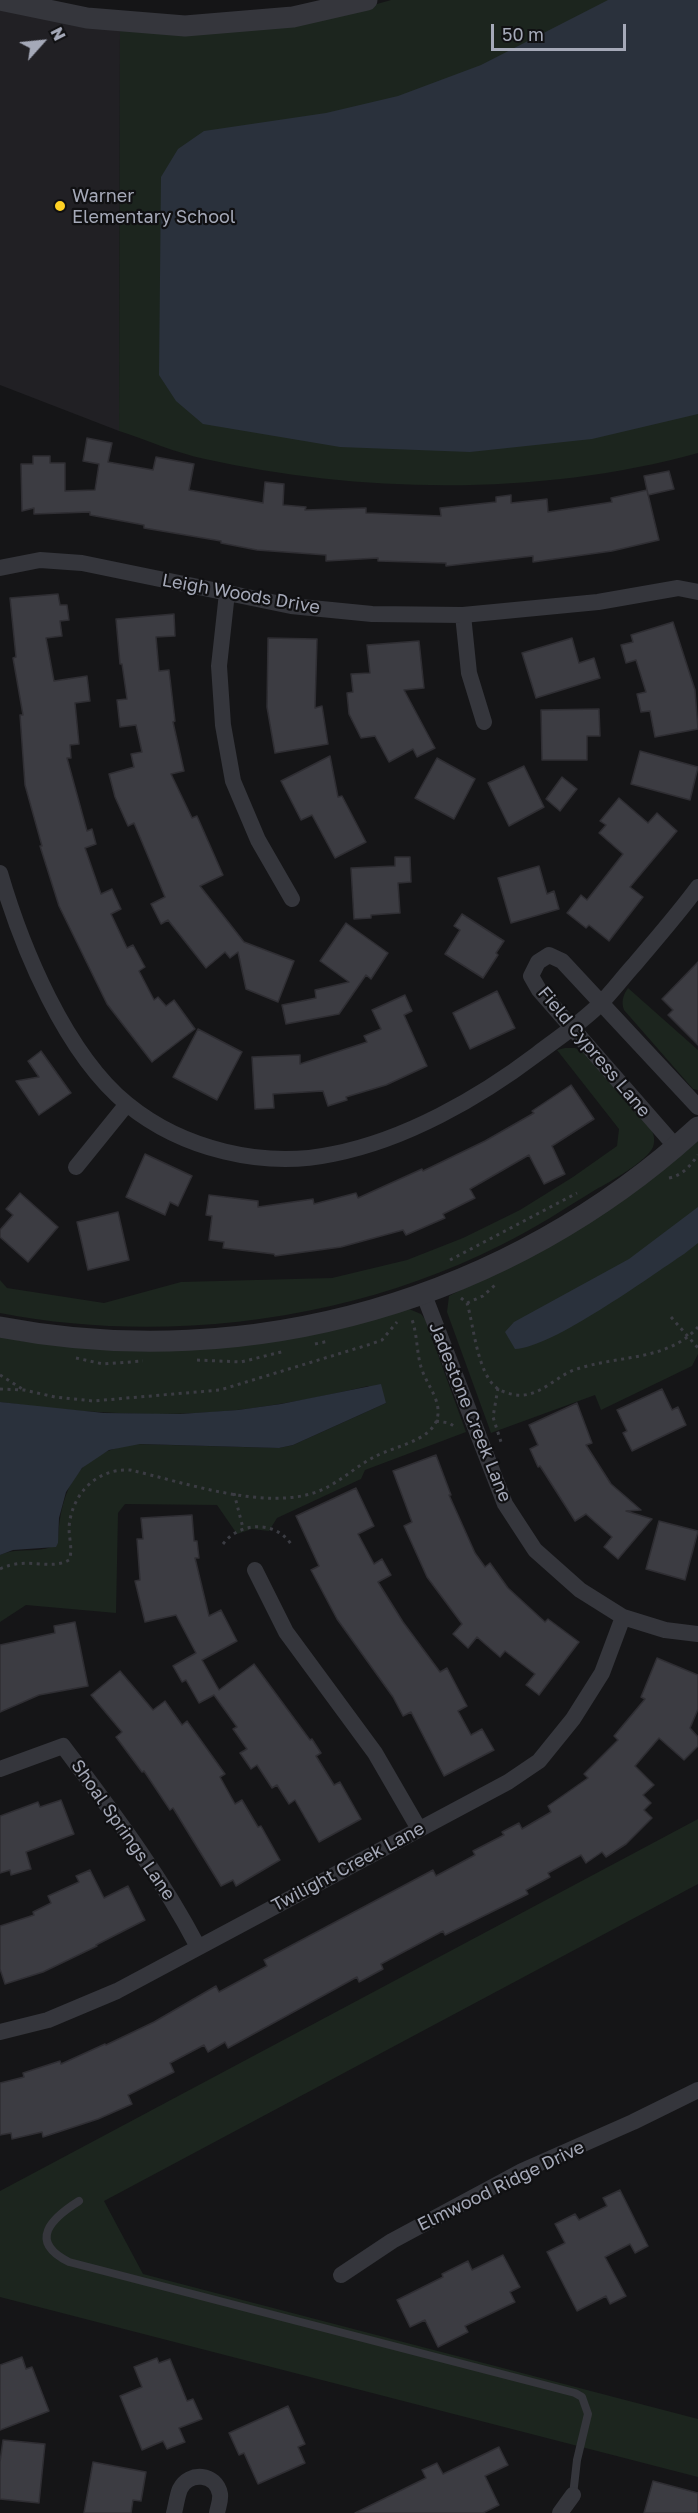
<!DOCTYPE html>
<style>
body{margin:0}
#map{position:relative;width:698px;height:2513px;overflow:hidden;background:#151517;font-family:"Golos Text",sans-serif}
canvas{display:block}
.north{position:absolute;left:12px;top:12px;width:60px;height:60px;-webkit-text-stroke:4px #101012;paint-order:stroke;rotate:63deg;font-size:16px;font-weight:700;line-height:24px;text-align:center;color:#a5a9b8}
.north::after{content:'';display:block;margin:auto;width:21px;height:27px;background:#a5a9b8;clip-path:polygon(50% 0,100% 100%,50% 72%,0 100%)}
.scale{position:absolute;left:491px;top:24px;width:135px;height:27px;box-sizing:border-box;border:3px solid #a5a9b8;border-top:0;padding-left:8px;font-size:18px;line-height:21px;white-space:nowrap;color:#a5a9b8;-webkit-text-stroke:4px #101012;paint-order:stroke}
</style>
<div id="map">
<canvas width="698" height="2513"></canvas>
<div class="north">N</div>
<div class="scale">50 m</div>
</div>
<script>
const context = document.querySelector('canvas').getContext('2d');
context.lineJoin = 'round';
function fill(path, color) { context.fillStyle = color; context.fill(path, 'evenodd'); }
function stroke(path, color, width, dash) { context.strokeStyle = color; context.lineWidth = width; context.lineCap = dash ? 'butt' : 'round'; context.setLineDash(dash || []); context.stroke(path); }
function write(font, color, halo, rows, align = 'center') {
  context.font = font + ' "Golos Text",sans-serif'; context.lineWidth = 4.5; context.setLineDash([]); context.textBaseline = 'middle'; context.strokeStyle = halo; context.fillStyle = color; for (const [text, x, y, turn = 0] of rows) {
    context.save(); context.translate(x, y); context.rotate((+turn || 0) * Math.PI / 180); context.textAlign = isNaN(turn) ? turn : align; if (halo) context.strokeText(text, 0, 0); context.fillText(text, 0, 0); context.restore();
  }
}
const built = new Path2D(`
 M0 5 120 27 119 431 0 385Z`);
const green = new Path2D(`
 M391 0H698V453C543 496 362 494 205 459 176 453 147 440 119 431L120 27 324 19Z
 M628 988 698 1050V1090L693 1089 624 1010C621 1002 623 995 628 988Z
 M565 1048H575L584 1052 649 1125C653 1132 656 1139 653 1147 647 1161 610 1182 595 1190 564 1209 534 1229 501 1245 352 1321 163 1345 0 1313V1280L7 1288 104 1303 181 1282 332 1278 407 1260 463 1238 520 1210 573 1177 617 1146 619 1129 557 1050Z
 M698 1141V1354L692 1366 601 1410 595 1395 491 1433 447 1312 449 1296 586 1225 643 1185Z
 M409 1309 421 1314 425 1319 466 1432 365 1470 361 1479 277 1518 269 1531 252 1529 237 1534 217 1505 125 1504 118 1513 116 1613 26 1605 0 1622V1555C19 1546 43 1555 58 1543 60 1490 77 1452 135 1444L279 1448 293 1445 386 1403 368 1386C325 1396 281 1405 237 1410 158 1418 79 1413 0 1402V1336L22 1341 87 1348Z
 M698 1819V1884L104 2201 143 2274 698 2419V2477L0 2297V2191Z`);
const water = new Path2D(`
 M608 0H698V414L592 439 470 452 340 447 203 424 176 401 159 375 161 177 178 149 204 131 326 113 398 96 481 65Z
 M698 1207V1243L684 1254C649 1277 552 1348 515 1349L505 1332 514 1322 629 1259Z
 M381 1384 386 1403 293 1445 279 1448 140 1444 109 1450 82 1468 66 1492 59 1518 58 1543 56 1547 13 1550 0 1555V1402L104 1413 180 1414 238 1410 281 1404Z`);
const building = new Path2D(`
 M87 438 112 443 108 462 153 470 156 457 194 464 189 490 263 503 265 482 284 484 283 505 306 507 305 510 366 508V513L441 516 440 508 496 502V497L511 495V503L547 499 548 512 612 502 611 498 647 490 659 540 612 551 533 562V556L446 566V563L378 561V558L326 561V555L257 550 221 543V541L144 528V525L90 515V512L34 514V508L22 511 21 464H33V456H50V463H65V491L95 490 99 464 83 461Z
 M669 471 674 489 648 495 644 476Z
 M58 594 60 605H67L69 620 60 621 62 636 46 638 54 681 87 676 90 701 75 703 79 744 70 745 71 758H67L87 831 92 829 96 844 85 848 101 894 112 889 121 909 111 914 127 948 133 945 145 967 139 971 154 1000 158 997 166 1006 174 1000 195 1029 152 1062 107 1004 59 906 40 846H42L25 785 20 715H23L13 658 16 657 10 598Z
 M174 614 175 636 156 637 159 671 169 670 175 721 173 722 184 771 171 774 192 818 197 816 223 875 200 886 244 942 294 961 278 1002 246 989 238 952 230 958 225 952 206 968 168 920 161 924 151 904 165 897 134 823 128 826 115 797 109 774 134 767 131 754 142 752 136 725 120 727 117 700 127 699 122 664H120L116 619Z
 M673 622 695 690 698 729 655 737 650 711 641 712 637 694 646 692 636 660 626 663 621 645 633 642 631 635Z
 M268 638 317 639 315 708 322 706 328 744 275 753 267 707Z
 M572 638 579 663 594 658 600 678 536 698 522 653Z
 M419 641 424 688 404 690 435 748 417 757 413 749 389 762 375 736 361 738 349 714 347 693 353 692 351 674 370 673 367 645Z
 M599 709 600 736H587V760H542L541 710Z
 M640 751 698 767 690 800 631 784Z
 M330 756 338 797 342 796 366 842 335 858 312 815 301 820 281 781Z
 M437 758 475 779 454 819 415 798Z
 M524 766 544 807 509 826 488 783Z
 M562 777 577 789 560 811 546 799Z
 M619 798 648 823 657 813 677 831 630 887 643 897 609 941 589 925 586 928 567 913 581 895 587 900 623 854 599 833 606 825 600 821Z
 M395 857H410L411 882 398 883 400 913 371 915V918L354 919 351 868 395 866Z
 M539 866 547 894 554 891 559 909 511 923 498 878Z
 M462 914 504 941 496 953 498 955 483 978 445 954 460 930 454 926Z
 M346 923 388 953 371 979 366 975 339 1014 286 1024 282 1005 316 998 315 990 349 982 320 961Z
 M698 962V1045L668 1015 673 1010 662 999Z
 M497 991 515 1028 470 1049 453 1013Z
 M405 995 412 1011 404 1015 427 1066 386 1085 346 1097 347 1100 328 1106 323 1091 273 1094 274 1108 255 1109 252 1057 300 1055V1064L367 1042 364 1036 381 1029 372 1010Z
 M198 1029 242 1052 217 1100 173 1077Z
 M41 1051 71 1093 39 1115 16 1081 39 1077 28 1061Z
 M571 1085 594 1119 552 1146 565 1174 544 1184 529 1155 470 1189 475 1198 443 1214 445 1218 406 1235 403 1230 341 1247 275 1256 274 1254 223 1248 224 1242 209 1240 212 1216 206 1215 209 1195 258 1201V1207L313 1199 314 1204 356 1193 358 1198 422 1169 423 1171 485 1141 534 1113 532 1111Z
 M145 1154 192 1176 178 1206 170 1202 165 1215 126 1197Z
 M20 1193 58 1227 28 1262 0 1237V1230L13 1215 6 1209Z
 M118 1212 129 1260 88 1270 77 1222Z
 M662 1389 672 1410 678 1407 686 1425 632 1451 623 1433 627 1431 617 1410Z
 M577 1403 592 1443 586 1445 611 1484 641 1510 626 1511 652 1519 618 1559 604 1547 612 1537 586 1514 575 1521 540 1466 538 1467 530 1449 538 1445 529 1425Z
 M436 1455 451 1495H449L475 1553 485 1567 490 1563 508 1588 545 1622 548 1619 579 1642 539 1695 526 1685 535 1674 505 1651 500 1657 477 1637 468 1648 453 1634 462 1624 427 1577 404 1526 412 1522 393 1471Z
 M356 1488 374 1526 358 1534 374 1564 382 1559 391 1575 378 1582 403 1622 440 1672 447 1668 467 1706 458 1711 471 1735 482 1729 494 1750 444 1776 411 1712 403 1716 393 1697 337 1619 311 1570 319 1566 296 1516Z
 M192 1515 194 1541H197L199 1558H195L209 1616 221 1610 237 1641 202 1660 219 1690 254 1664 310 1740 312 1739 321 1753 316 1756 334 1785 340 1782 361 1819 319 1842 295 1800 289 1804 277 1785 272 1788 257 1765 251 1769 240 1753 247 1749 233 1729 237 1727 214 1695 199 1703 186 1680 182 1682 173 1666 196 1653 176 1615 145 1622 135 1581 140 1580 137 1539H143L141 1518Z
 M659 1521 698 1531 685 1580 646 1569Z
 M75 1622 88 1686 39 1695 0 1712V1645L55 1633 54 1626Z
 M657 1658 698 1675V1709L690 1728 698 1737V1746L684 1760 659 1738 635 1766 654 1785 643 1795 651 1803 644 1810 652 1818 626 1844 606 1857 602 1852 586 1863 581 1855 548 1873 550 1877 526 1890 528 1894 445 1935 443 1931 381 1964 383 1969 359 1982 357 1977 228 2048 225 2042 208 2052 204 2045 170 2063 174 2072 128 2095 132 2104 98 2119 43 2137 42 2132 12 2139 11 2133 0 2135V2083L24 2077 23 2073 60 2061 61 2064 105 2044 106 2045 154 2022 216 1986 219 1992 267 1966 264 1960 433 1870 436 1876 475 1855 473 1851 504 1835 502 1832 519 1823 522 1829 551 1812 548 1806 588 1778 584 1774 618 1740 614 1736 645 1699 641 1697Z
 M120 1671 153 1710 165 1701 182 1725 187 1721 225 1774 220 1777 235 1804 242 1800 258 1827 261 1826 280 1860 236 1886 233 1880 221 1886 173 1808 170 1810 144 1771 142 1772 116 1737 122 1732 91 1695Z
 M61 1800 74 1834 26 1852 31 1869 11 1875 10 1870 0 1873V1816L38 1802 40 1807Z
 M90 1870 104 1898 128 1886 145 1920 96 1945 97 1946 43 1972 5 1984 0 1969V1926L34 1915 33 1912 51 1903 48 1896 79 1882 76 1876Z
 M620 2190 648 2246 635 2253 630 2244 605 2257 626 2296 610 2304 606 2296 577 2311 547 2252 565 2243 555 2224 575 2214 579 2220 607 2206 603 2198Z
 M503 2255 520 2287 510 2292 515 2302 465 2326 468 2332 438 2347 425 2320 410 2327 397 2300 443 2277 442 2274 468 2261 472 2270Z
 M22 2357 26 2369 32 2367 49 2411 0 2430V2365Z
 M157 2358 159 2363 170 2359 187 2401 193 2399 202 2419 179 2428 185 2442 167 2449 163 2441 142 2450 120 2396 142 2387 134 2367Z
 M288 2406 305 2444 298 2447 305 2463 258 2484 244 2453 239 2455 229 2433Z
 M3 2440 45 2444 39 2503 0 2499V2462Z
 M499 2447 508 2465 485 2476 499 2505 483 2513H355L426 2478 422 2470 437 2463 443 2474Z
 M93 2462 146 2472 141 2501 133 2500 131 2513H84Z
 M653 2481 698 2493V2513H644Z`);
const path = new Path2D(`
 M669 1178C683 1175 690 1166 698 1155
 M450 1260 577 1193
 M461 1298 467 1303C474 1326 477 1374 498 1389 507 1394 520 1397 529 1394 546 1390 558 1376 574 1370 615 1355 667 1362 698 1327
 M467 1303 483 1296 495 1285
 M671 1317 698 1348
 M315 1344 329 1341
 M76 1358 103 1364 143 1361
 M197 1360 241 1362 285 1351
 M0 1375 24 1390
 M498 1388 493 1417 501 1442
 M0 1389 24 1390 55 1397 93 1401 220 1390 371 1344 382 1340 397 1322
 M436 1421 449 1423 457 1428
 M234 1493 243 1528
 M223 1544C239 1522 275 1520 291 1544
 M0 1569C26 1556 50 1571 69 1560 73 1551 69 1538 69 1528 71 1495 96 1468 130 1470 184 1482 266 1512 319 1491 339 1483 355 1467 374 1457 398 1444 449 1439 436 1400 432 1389 426 1381 422 1370 416 1353 418 1334 411 1317`);
const service = new Path2D(`
 M79 2201C52 2218 27 2241 69 2262L575 2393 582 2397 588 2414 577 2460 573 2495`);
const minor = new Path2D(`
 M0 568 40 560 82 563 291 606 372 614 463 615 598 602 678 588 698 592
 M227 593 219 666 223 725 233 781 258 840 292 899
 M463 615 469 673 484 722
 M0 873C22 948 65 1053 127 1104 182 1149 263 1169 333 1154 405 1140 479 1098 537 1054 558 1038 581 1023 600 1004 612 992 623 977 635 964 656 939 678 914 698 887
 M676 1147 539 990 531 976 538 962 549 955 562 961 698 1107
 M76 1167 127 1104
 M424 1295 505 1504 535 1550 580 1590 623 1617 665 1630 698 1634
 M255 1570 286 1632 375 1753 419 1829
 M0 1769 63 1746C113 1813 159 1873 198 1947
 M0 2032 48 2020 117 1991 508 1782 539 1761 573 1719 602 1673 623 1617
 M341 2275 392 2241 522 2171 633 2122 698 2090
 M174 2513C176 2506 177 2496 180 2489 189 2471 216 2473 220 2494 221 2501 218 2507 217 2513
 M560 2513 573 2495`);
const tertiary = new Path2D(`
 M0 0 87 18 185 26 293 17 367 0
 M0 1327C251 1375 510 1300 698 1127`);
const markers = [
 [60,206,6,"#ffd124"]
];
const poiNames = [
 ["Warner",72,196],
 ["Elementary School",72,217]
];
const streetNames = [
 ["Leigh Woods Drive",241,594,10],
 ["Field Cypress Lane",594,1052,50],
 ["Jadestone Creek Lane",470,1412,68],
 ["Shoal Springs Lane",123,1830,55],
 ["Twilight Creek Lane",348,1867,-28],
 ["Elmwood Ridge Drive",501,2186,-26]
];
fill(built, '#212024');
fill(green, '#1c251e');
fill(water, '#2a313c');
fill(building, '#3c3c42');
stroke(building, '#2f2e33', 1.5);
stroke(path, '#3b3c43', 3, [3, 4.5]);
stroke(service, '#35363c', 8);
stroke(minor, '#35363c', 16);
stroke(tertiary, '#35363c', 21);
for (const [x, y, r, color] of markers) { const dot = new Path2D(); dot.arc(x, y, r, 0, 2 * Math.PI); context.fillStyle = color; context.fill(dot); stroke(dot, '#101012', 2); }
write('18px', '#a5a9b8', '#101012', poiNames, 'left');
write('18px', '#a5a9b8', '#101012', streetNames);
</script>
